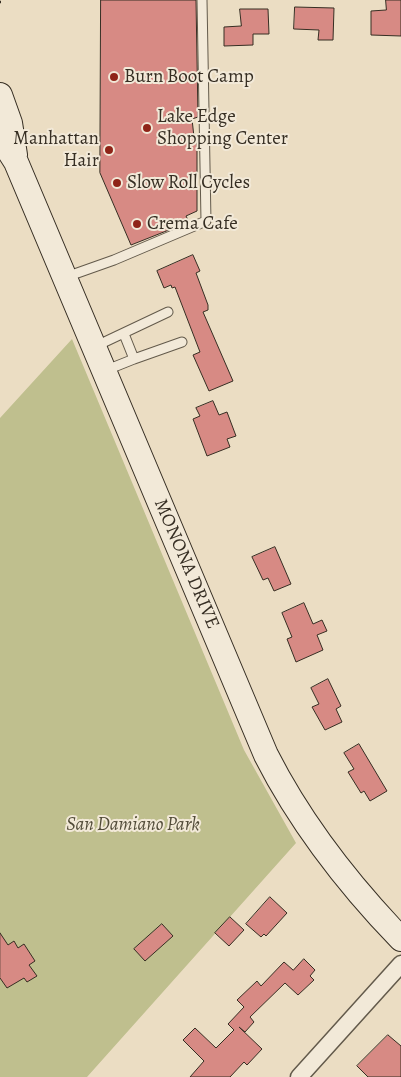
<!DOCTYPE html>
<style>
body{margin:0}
canvas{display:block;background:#ebddc3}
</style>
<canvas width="401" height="1077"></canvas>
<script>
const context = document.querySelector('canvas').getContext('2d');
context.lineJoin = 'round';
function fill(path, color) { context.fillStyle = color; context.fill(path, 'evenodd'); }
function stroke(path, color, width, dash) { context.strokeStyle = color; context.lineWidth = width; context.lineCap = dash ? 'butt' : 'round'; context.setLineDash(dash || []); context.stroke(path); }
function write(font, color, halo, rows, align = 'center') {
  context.font = font + ' Alegreya,serif'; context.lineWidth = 4; context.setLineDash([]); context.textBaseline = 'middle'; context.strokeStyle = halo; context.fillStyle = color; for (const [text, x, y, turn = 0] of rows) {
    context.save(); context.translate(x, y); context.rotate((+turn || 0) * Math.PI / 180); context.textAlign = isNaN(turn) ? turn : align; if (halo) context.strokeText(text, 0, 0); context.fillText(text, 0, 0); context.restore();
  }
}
const green = new Path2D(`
 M72 339 244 750 296 843 87 1077H0V418Z`);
const building = new Path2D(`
 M101 0H196L198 117 192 119 194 137 197 145V211L186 216 189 222 131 245 100 173Z
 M386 0H401V36L371 35V11L386 10Z
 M295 7 334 8 333 40H318L319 30 294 29Z
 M240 9H268L269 34H253V45L224 46V27L241 26Z
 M193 255 200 271 196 273 208 305V310L203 312 233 381 209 391 193 355 200 352 175 287 172 288 171 285 164 288 157 271Z
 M213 401 219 415 227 412 236 436 227 439 230 447 207 456 193 419 200 416 196 408Z
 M275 547 291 584 274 591 268 578 263 580 252 557Z
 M304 603 313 624 322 620 327 631 317 635 323 650 296 662 287 639 292 637 282 613Z
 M328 679 341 706 336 709 342 722 325 730 312 707 319 704 311 688Z
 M359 744 387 791 370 801 364 791 361 793 348 772 354 769 344 753Z
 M270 897 287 913 266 936 264 934 261 937 246 924Z
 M230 917 244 930 229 946 215 933Z
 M162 924 173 936 145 961 134 949Z
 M0 933 8 945 14 941 18 948 24 944 35 961 29 965 37 976 27 982 24 978 7 988 0 978Z
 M304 959 315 970 310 976 314 980 298 995 285 983 250 1017 254 1022 245 1032 239 1027 262 1049 247 1065 244 1062 230 1077H190L204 1061 183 1040 195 1028 216 1048 234 1030 228 1024 244 1007 237 1000 257 981 261 986 284 962 293 970Z
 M388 1035 401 1046V1077H368L357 1066Z`);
const path = new Path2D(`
 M0 2H1`);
const lane = new Path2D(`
 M66 277 114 260 206 221 202 0
 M124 334 134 359 182 342
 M94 347 168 312
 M104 371 134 359`);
const street = new Path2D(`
 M299 1077 401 964`);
const secondary = new Path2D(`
 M0 95 10 123 15 155
 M0 137 16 162 266 755C301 824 347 883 401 939`);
const markers = [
 [114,77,5,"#8f2418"],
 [147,128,5,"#8f2418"],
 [109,150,5,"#8f2418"],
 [117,183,5,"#8f2418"],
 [137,224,5,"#8f2418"]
];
const poiNames = [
 ["Burn Boot Camp",124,77],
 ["Lake Edge",157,117],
 ["Shopping Center",157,139],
 ["Manhattan",99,139,"right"],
 ["Hair",99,161,"right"],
 ["Slow Roll Cycles",127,183],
 ["Crema Cafe",147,224]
];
const streetNames = [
 ["MONONA DRIVE",186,564,67]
];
const parkNames = [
 ["San Damiano Park",133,825]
];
fill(green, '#bfbf8e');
fill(building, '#d78a84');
stroke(building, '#362e23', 1);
stroke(lane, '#635a4b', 11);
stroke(street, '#635a4b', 19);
stroke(secondary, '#362e23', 26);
stroke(path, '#362e23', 2.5, [4, 2.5]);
stroke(lane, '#f2e9d8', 9);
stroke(street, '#f2e9d8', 16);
stroke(secondary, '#f2e9d8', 24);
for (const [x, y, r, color] of markers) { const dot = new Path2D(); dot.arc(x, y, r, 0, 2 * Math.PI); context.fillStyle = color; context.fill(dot); stroke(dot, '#f2e9d8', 2); }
write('19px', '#362e23', '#f2e9d8', poiNames, 'left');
write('19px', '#362e23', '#f2e9d8', streetNames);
write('italic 19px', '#514b38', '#f2e9d8', parkNames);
</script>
